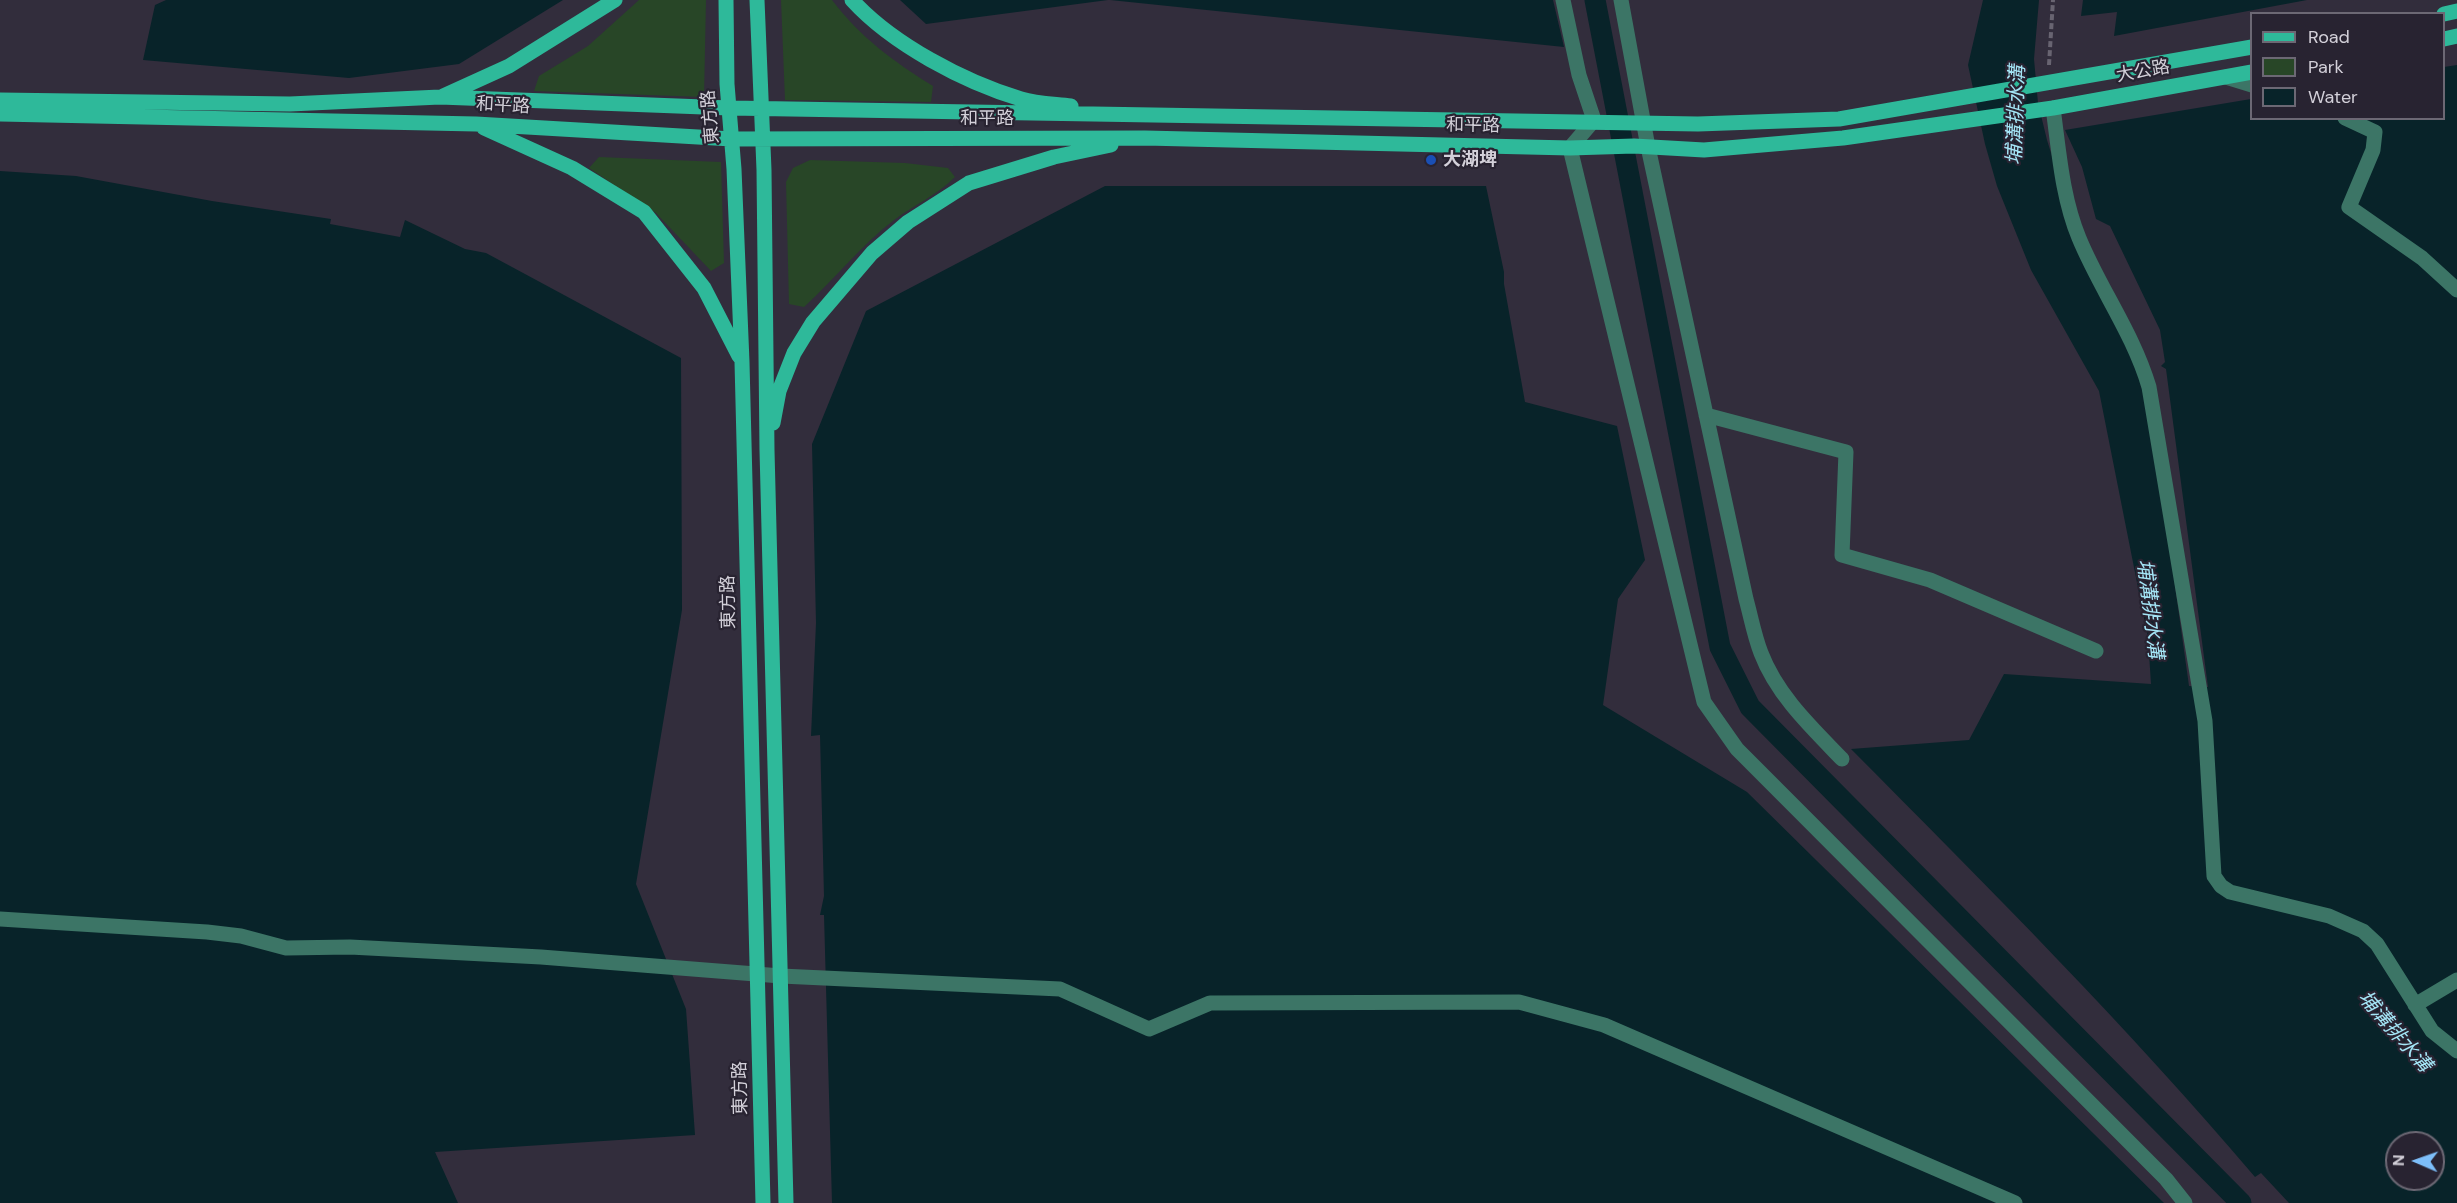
<!DOCTYPE html>
<meta charset="utf-8">
<style>
body{margin:0}
#map{position:relative;width:2457px;height:1203px;overflow:hidden;background:#322d3c;font-family:"DM Sans",sans-serif}
canvas{display:block}
.legend{position:absolute;left:2250px;top:12px;width:195px;height:108px;box-sizing:border-box;background:#282331;border:2px solid #6c6874;margin:0;padding:8px 10px;list-style:none;font-size:18px;color:#d3d0d9}
.legend li{display:flex;align-items:center;gap:12px;height:30px}
.legend b{width:30px;border:2px solid #6c6874}
.north{position:absolute;left:2385px;top:1131px;width:60px;height:60px;box-sizing:border-box;background:#282331;border:2px solid #6c6874;border-radius:50%;rotate:272deg;font-size:16px;font-weight:700;line-height:24px;text-align:center;color:#d3d0d9}
.north::after{content:'';display:block;margin:auto;width:21px;height:27px;background:#7dbef9;clip-path:polygon(50% 0,100% 100%,50% 72%,0 100%)}
</style>
<div id="map">
<canvas width="2457" height="1203"></canvas>
<ul class="legend">
<li><b style="height:8px;background:#2eb99a"></b>Road</li>
<li><b style="height:16px;background:#284627"></b>Park</li>
<li><b style="height:16px;background:#082329"></b>Water</li>
</ul>
<div class="north">N</div>
</div>
<script>
const context = document.querySelector('canvas').getContext('2d');
context.lineJoin = 'round';
function fill(path, color) { context.fillStyle = color; context.fill(path, 'evenodd'); }
function stroke(path, color, width, dash) { context.strokeStyle = color; context.lineWidth = width; context.lineCap = dash ? 'butt' : 'round'; context.setLineDash(dash || []); context.stroke(path); }
function write(font, color, halo, rows, align = 'center') {
  context.font = font + ' "DM Sans","Noto Sans TC",sans-serif'; context.lineWidth = 4.5; context.setLineDash([]); context.textBaseline = 'middle'; context.strokeStyle = halo; context.fillStyle = color; for (const [text, x, y, turn = 0] of rows) {
    context.save(); context.translate(x, y); context.rotate((+turn || 0) * Math.PI / 180); context.textAlign = isNaN(turn) ? turn : align; if (halo) context.strokeText(text, 0, 0); context.fillText(text, 0, 0); context.restore();
  }
}
const green = new Path2D(`
 M639 0H706L704 97 534 91 539 76 588 46Z
 M781 0H832C860 37 894 62 933 86L931 102 785 100Z
 M599 157 721 162 724 263 711 271 656 213 589 168Z
 M810 160 905 163 948 168 955 177C937 195 914 205 894 220 861 245 835 279 804 307L789 304 786 182 793 168Z`);
const water = new Path2D(`
 M166 0H563L459 64 349 78 143 60 155 5Z
 M900 0H1108L926 24Z
 M1110 0H1553L1564 47Z
 M1983 0H2039L2034 59 2038 103 2047 140 2076 234 2141 373 2150 407 2189 686 2208 687 2166 369 2161 366 2165 362 2160 330 2110 226 2096 219 2082 167 2065 130 2251 99 2252 118H2444V67L2457 65V1203H2289L2261 1173 2255 1177C2128 1027 1989 888 1851 749L1969 740 2004 674 2151 684 2148 638 2099 391 2031 270 1997 186 1985 144 1968 65ZM2397 1143H2433V1179H2397Z
 M2083 0H2307L2114 36 2117 12 2081 16Z
 M0 171 76 176 212 201 331 219 330 224 400 237 405 220 465 249 486 253 681 358 682 610 636 884 686 1009 695 1135 435 1152 458 1203H0Z
 M1105 186H1486L1504 272V284L1525 402 1617 426 1645 560 1618 599 1603 705 1747 792 2164 1203H832L824 915H820L824 896 820 735 811 736 816 623 812 444 866 311Z`);
const canal = new Path2D(`
 M1595 0 1720 647 1750 707 2241 1203`);
const path = new Path2D(`
 M2049 65 2053 0`);
const minor = new Path2D(`
 M1563 0 1579 75 1594 120 1570 148 1704 702 1737 749 2166 1179 2185 1203
 M1621 0 1648 147 1746 599C1751 617 1754 635 1761 653 1777 695 1811 727 1842 759
 M2226 77 2252 85
 M2053 108C2059 151 2062 197 2079 238 2100 289 2133 333 2149 387L2205 721 2214 876 2221 886 2230 892 2329 916 2363 931 2377 944 2432 1031 2457 1051
 M2345 118 2375 132 2373 150 2349 207 2422 258 2457 290
 M1706 415 1846 452 1842 555 1930 580 2096 651
 M0 919 207 932 241 936 286 948 350 947 541 957 781 976 1060 989 1149 1029 1210 1003 1519 1002 1604 1025 2015 1203
 M2415 1005 2457 980`);
const major = new Path2D(`
 M726 0 727 84 734 169 742 362 763 1203
 M757 0 764 170 767 450 786 1203
 M852 0C892 44 964 82 1021 99 1037 104 1055 104 1071 106
 M2444 14 2457 11
 M2444 39 2457 36
 M443 96 509 66 615 0
 M0 100 290 104 440 97 730 108 1698 124 1839 119 2252 47
 M0 114 476 124 732 139 1145 138 1570 148 1634 146 1704 150 1843 138 2053 108 2252 72
 M484 128 572 168 644 212 704 288 739 356
 M773 423 779 391 794 353 813 322 872 253 908 222 969 183 1054 157 1111 145`);
const markers = [
 [1431,160,6,"#1a4fb4"]
];
const streetNames = [
 ["大公路",2143,72,-10],
 ["和平路",503,106,3],
 ["東方路",711,117,-95],
 ["和平路",987,119],
 ["和平路",1473,126,1],
 ["東方路",729,602,-91],
 ["東方路",741,1088,-91]
];
const poiNames = [
 ["大湖埤",1443,160]
];
const waterNames = [
 ["埔溝排水溝",2017,115,-88],
 ["埔溝排水溝",2149,609,83],
 ["埔溝排水溝",2394,1032,49]
];
fill(green, '#284627');
fill(water, '#082329');
stroke(canal, '#082329', 21);
stroke(path, '#686471', 4, [6, 3]);
stroke(minor, '#3c7566', 15);
stroke(major, '#2eb99a', 15);
for (const [x, y, r, color] of markers) { const dot = new Path2D(); dot.arc(x, y, r, 0, 2 * Math.PI); context.fillStyle = color; context.fill(dot); stroke(dot, '#282331', 2); }
write('18px', '#d3d0d9', '#282331', streetNames);
write('bold 18px', '#d3d0d9', '#282331', poiNames, 'left');
write('italic 20px', '#a4e5f6', '#282331', waterNames);
</script>
